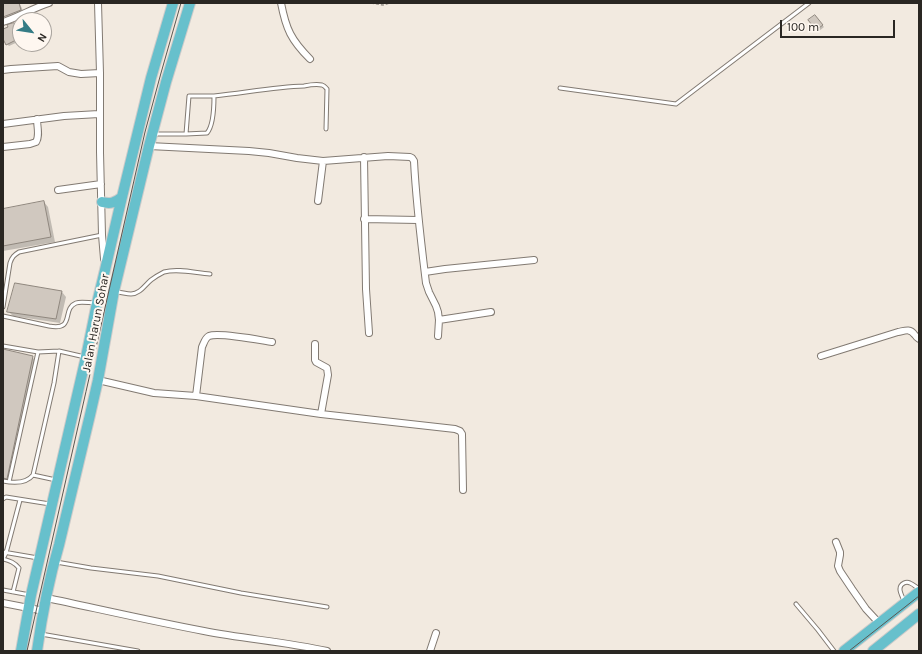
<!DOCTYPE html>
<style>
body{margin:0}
#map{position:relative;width:922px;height:654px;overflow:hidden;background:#f2eae0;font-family:Karla,sans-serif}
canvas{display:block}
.frame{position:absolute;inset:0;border:4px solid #2a2723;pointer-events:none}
.north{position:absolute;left:12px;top:12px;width:40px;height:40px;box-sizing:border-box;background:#fef7f0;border:1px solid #a9a49e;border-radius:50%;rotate:120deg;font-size:11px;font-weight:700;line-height:16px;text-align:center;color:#2a2723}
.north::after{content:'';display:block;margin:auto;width:14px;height:18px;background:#347c85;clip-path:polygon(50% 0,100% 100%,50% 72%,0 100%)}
.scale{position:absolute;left:780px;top:20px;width:115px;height:18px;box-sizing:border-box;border:2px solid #2a2723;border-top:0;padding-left:5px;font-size:12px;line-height:14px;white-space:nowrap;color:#2a2723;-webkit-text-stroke:3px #fef7f0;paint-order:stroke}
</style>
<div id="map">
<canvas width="922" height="654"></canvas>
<div class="frame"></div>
<div class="north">N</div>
<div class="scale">100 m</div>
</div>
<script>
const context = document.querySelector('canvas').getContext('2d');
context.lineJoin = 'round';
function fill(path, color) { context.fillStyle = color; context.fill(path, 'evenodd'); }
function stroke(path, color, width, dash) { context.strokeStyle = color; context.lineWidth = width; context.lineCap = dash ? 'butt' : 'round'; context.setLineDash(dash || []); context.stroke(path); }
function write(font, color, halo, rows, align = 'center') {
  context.font = font + ' Karla,sans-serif'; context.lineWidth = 4; context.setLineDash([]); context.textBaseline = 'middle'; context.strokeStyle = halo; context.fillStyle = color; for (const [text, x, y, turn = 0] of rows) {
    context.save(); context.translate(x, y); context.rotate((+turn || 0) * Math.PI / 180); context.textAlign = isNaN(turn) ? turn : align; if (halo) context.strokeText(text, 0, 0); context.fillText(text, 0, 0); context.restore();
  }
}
const shadow = new Path2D(`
 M3 3H48L20 4 24 13 8 20 5 16 3 11Z
 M816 18 824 27 819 31 810 20Z
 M14 24 16 26 20 35V41L9 46 7 44 3 37V30Z
 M44 202 48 207 55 242 3 251V210Z
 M62 292 66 297 60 323 13 316 8 311Z
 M3 350 32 357 37 362 12 478 3 476Z`);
const building = new Path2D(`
 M3 3H19L21 10 3 17Z
 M815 15 823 25 816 30 808 20Z
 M14 23 20 36V38L6 45 3 39V29L8 27 7 25Z
 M44 201 51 237 3 246V209Z
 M15 283 62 291 56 319 7 312Z
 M3 349 33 356 7 479 3 478Z`);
const path = new Path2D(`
 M371 3 383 5 390 3`);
const service = new Path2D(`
 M560 88 676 104 809 3
 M154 134H186L207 133C214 125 214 106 214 96 244 93 274 87 304 86 309 85 317 84 322 85 325 86 325 87 327 89L326 129
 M186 134 189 96H214
 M116 292C121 292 126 294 131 294 140 294 145 285 151 280 155 277 160 274 164 272 178 268 196 273 210 274
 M3 307 10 263C12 257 14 255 19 252L102 235
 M3 316 49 326C76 331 61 309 76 303 81 301 89 303 95 303
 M3 346 38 352 59 351 85 357
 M33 475 56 480
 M3 481C13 483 26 484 33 475L54 383 59 351
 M9 482 38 352
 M3 499 6 497 50 504
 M3 552 38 558
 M3 559 6 553 20 500
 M3 559C10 561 14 562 19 568L13 592
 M56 562 91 568 158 576 241 593 327 607
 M3 590 30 595
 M904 601C902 595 896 587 904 583 906 582 908 582 910 583 913 584 916 587 919 589
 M796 604 818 630 834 651
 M41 634 138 651`);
const minor = new Path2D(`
 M98 3 100 73V152L102 235 104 259
 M281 3C286 29 291 40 310 59
 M3 22C19 17 33 8 49 3
 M3 70 11 69 58 66 69 72 81 74 100 73
 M3 124 64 116 99 114
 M149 146 249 151 269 153 297 158 323 161 388 156 410 157 412 158 414 161C416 202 421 242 426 283L429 292 436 306 438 312 439 320 438 336
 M3 147 30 144 36 142C40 136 37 127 37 119
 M364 157 366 289 369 333
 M58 190 101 184
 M318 201 323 161
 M364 219 418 220
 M425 272 445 269 534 260
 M439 320 491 312
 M315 344V360L316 362 327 368 328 375 321 414
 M821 356 898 332C904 331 910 328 914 334 918 338 914 335 919 339
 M98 380 154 393 196 396 321 414 455 429 460 431 462 434 463 490
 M196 396 202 347C204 343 205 338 209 336 219 332 259 340 272 342
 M836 542 840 552V555L838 566 840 571 852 589 866 609 879 623
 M47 598C99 609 151 621 204 631 245 639 286 642 327 651
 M3 603 44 611
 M430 651 436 633`);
const trunk = new Path2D(`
 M102 202C110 204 115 203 122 197
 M21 651 31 595 86 357 97 303 105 270 122 197 151 78 173 3
 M37 651C42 615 49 579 59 545L90 415 98 380 114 291 149 146 166 82 190 3
 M844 651 919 592
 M873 651 919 614`);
const tram = new Path2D(`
 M27 651 145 132 161 73 181 3
 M849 651 919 596`);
const streetNames = [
 ["Jalan Harun Sohar",96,323,-79]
];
fill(shadow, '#0003');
fill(building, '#d0c8bf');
stroke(building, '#8f877e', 1);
stroke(service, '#827a72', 5);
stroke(minor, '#827a72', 8);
stroke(trunk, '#cccbca', 12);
stroke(path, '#97928a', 1.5, [3, 2]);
stroke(service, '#fff', 3);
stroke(minor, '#fff', 6);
stroke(trunk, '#67c0cc', 10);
stroke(tram, '#5b5651', 1);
write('12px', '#2a2723', '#fef7f0', streetNames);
</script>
